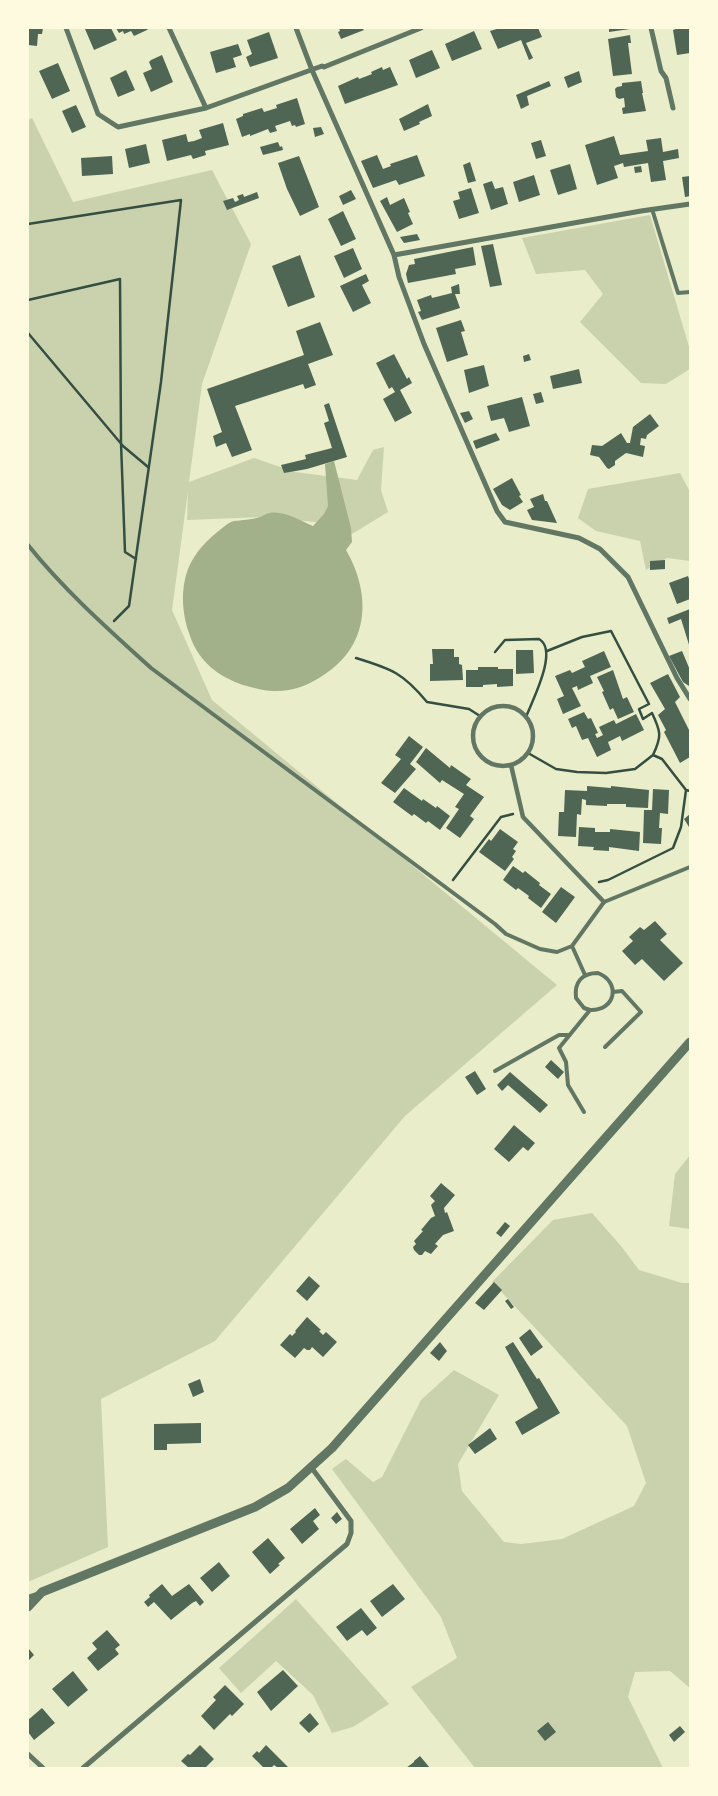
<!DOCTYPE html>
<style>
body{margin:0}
#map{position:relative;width:718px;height:1796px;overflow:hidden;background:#e9edc9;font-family:Ubuntu,sans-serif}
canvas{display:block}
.frame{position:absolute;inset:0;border:29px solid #fefae0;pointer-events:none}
</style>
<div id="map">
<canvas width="718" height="1796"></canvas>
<div class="frame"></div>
</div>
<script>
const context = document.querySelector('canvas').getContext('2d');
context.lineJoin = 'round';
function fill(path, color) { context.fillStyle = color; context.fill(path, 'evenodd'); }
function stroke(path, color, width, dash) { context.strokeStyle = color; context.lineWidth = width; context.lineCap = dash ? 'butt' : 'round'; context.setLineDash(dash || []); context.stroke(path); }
const green = new Path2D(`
 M32 118 73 202 212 170 251 244 202 384 189 482 254 458 295 472 357 480 373 450 384 447 381 490 388 512 352 534 315 522 264 517 187 520 188 491 172 610 212 700 557 985 405 1116 215 1341 101 1399 108 1547 28 1582V120Z
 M650 215 690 350V369L666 384 641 383 580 322 603 294 585 270 536 274 522 238Z
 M680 473 690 492V561L667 558 646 570 640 541 596 531 578 518 588 489Z
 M690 1155V1229L669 1226 675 1174Z
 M592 1213 621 1246 639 1270 682 1283H690V1688L670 1671 635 1672 628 1697 663 1768H475L411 1687 457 1658 441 1617 332 1469 346 1459 373 1482 382 1477 421 1400 454 1370 499 1395 458 1464 462 1491 504 1542 521 1544 562 1539 634 1506 646 1483 627 1426 492 1282 553 1220Z
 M296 1599 389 1704 353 1727 332 1733 313 1695 276 1661 241 1693 219 1668Z`);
const water = new Path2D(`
 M334 461 351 528 352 542 346 550C373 597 369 649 319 678 292 694 273 694 243 685 218 676 199 662 190 636 182 615 180 590 188 569 195 552 207 540 221 529 225 526 229 522 234 521 242 520 251 520 260 517 263 516 267 513 270 513 283 510 301 521 313 526L324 514 328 506 325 464Z`);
const building = new Path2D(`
 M28 28H43L42 34H38L37 46 28 45Z
 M89 28H111L117 40 94 50 85 29Z
 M116 28H149L147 30 134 36 131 31 124 34 123 31 119 33Z
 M339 28H362L364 30 341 39 338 32 340 31Z
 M500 28H538L542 37 526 43 533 58 529 60 521 40 498 49 490 31Z
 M609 28H630V29L609 32Z
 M676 28H690V53L677 55 673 30 676 29Z
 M474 31 482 49 452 61 445 44Z
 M269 32 278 58 250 67 246 57 252 54 247 40Z
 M630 35 631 43H628L632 74 613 76 608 39Z
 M238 44 242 55 233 58 236 67 216 73 210 52Z
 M432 50 440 68 416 78 409 60Z
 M162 55 173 82 151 92 143 73 152 69 149 62 151 60Z
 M58 63 70 91 52 99 39 71Z
 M382 67 383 70 390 67 398 85 345 104 338 86 358 77 359 79 367 76 372 74 371 72Z
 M126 70 135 90 118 97 110 78Z
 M579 71 582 82 568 88 564 77Z
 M549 81 551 86 527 96 529 105 521 109 516 95Z
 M641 81 643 93H642L646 111 623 114 622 108 625 107 624 98 619 99 616 97 615 89 617 87 622 86V83Z
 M297 98 305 124 296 127 295 125 292 126 290 121 275 126 277 131 270 133 268 129 250 136V134L242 137 236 119 243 116V114L262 108 264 112 277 108 276 105Z
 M428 104 432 116 419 122 420 124 404 131 399 119Z
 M76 105 86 127 72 133 62 111Z
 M223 123 229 145 205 151 206 155 193 159 191 155 167 161 162 140 186 134 188 142 194 141 202 138 199 130Z
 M321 127 324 134 315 137 313 128Z
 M614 136 620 155 648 151 646 140 661 138 663 152 678 149 679 158 663 161 666 180 651 182 648 163 624 167 623 163 614 166 618 178 597 185 585 145Z
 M541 140 546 156 536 159 531 143Z
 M278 142 280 147 282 146 283 150 263 155 260 147Z
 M146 144 150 163 129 168 125 149Z
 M377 155 383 169 391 166 390 164 417 155 425 176 399 185 396 180 373 188 361 161Z
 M112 156 113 174 82 176 81 158Z
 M299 156 319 207 300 216 287 189 278 163Z
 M470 162 476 181 468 183 463 165Z
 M570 164 577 189 558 195 550 170Z
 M641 166 642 172 635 173 634 167Z
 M534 175 540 195 519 202 513 182Z
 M690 176V196L685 197 682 177Z
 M492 181 495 189 503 187 508 204 491 210 483 184Z
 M471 188 479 213 459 219 453 201 460 199 458 192Z
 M351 190 356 199 343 205 339 196Z
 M257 192 259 198 227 210 223 201 233 198 235 202 239 200 237 196 243 194 244 197Z
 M387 197 390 205 404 198 410 212 408 213 413 224 397 232 380 201Z
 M343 211 356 239 341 246 328 219Z
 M417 234 420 240 404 243 400 237Z
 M493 244 502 285 490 287 481 246Z
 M473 247 476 265 455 269 456 274 408 283 406 274 409 265 415 264 414 259Z
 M353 248 362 269 344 278 334 256Z
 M300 255 315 297 288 307 272 266Z
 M366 274 369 281 362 285 371 303 353 312 340 286Z
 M459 284 460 294H455L460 308 422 320 418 312 421 311 417 300 431 295 432 298 452 293 451 287Z
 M461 320 465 331 461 332 468 355 447 362 436 328Z
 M320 322 333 355 308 364 316 385 305 389 303 384 235 406 252 450 232 457 226 443 216 447 213 436 222 432 207 389 304 355 296 331Z
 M394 354 407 379 409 377 412 383 400 390 412 413 395 422 383 399 395 392 392 387 389 389 376 363Z
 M529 354 531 360 524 362 523 356Z
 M484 365 489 386 469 393 464 370Z
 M579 369 582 383 553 389 550 376Z
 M541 392 544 402 536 404 533 394Z
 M522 397 530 426 509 432 504 418 491 421 487 406Z
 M329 403 347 457 307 469 284 473 281 465 306 459 305 455 332 448 324 423 329 421 324 405Z
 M469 411 473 419 465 423 460 413Z
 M650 414 659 426 647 435 646 439 641 438 640 445 645 446 643 457 626 453 615 461V465L609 469 607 468 599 457 590 455 592 445 602 446 621 433 627 443H630L633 427Z
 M496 433 500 440 476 449 473 441Z
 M512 478 521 495 519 496 523 502 510 510 502 505 493 489Z
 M543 494 545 501H547L557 523 532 520 527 510 534 507 530 499Z
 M665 560V569L650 570V561Z
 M688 576 690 582V599L677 604 669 583Z
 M690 609V648L681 619 669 624 667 618Z
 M432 649H454V657H459V664L462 665 463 680 430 681V664H433Z
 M516 650H533L534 673 516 674Z
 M604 651 611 667 590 676 593 683 578 690 577 686 572 688 581 706 563 714 557 699 564 696 555 676 570 670 572 673 585 667 582 661Z
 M682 651 690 670V685L689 686 683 682 669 656Z
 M478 667H498V669H513V686L497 687V684L483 685V687H466V670H478Z
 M613 670 623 699 627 697 634 712 618 719 613 708 610 710 602 692 604 691 597 677Z
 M668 674 680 697 675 702 690 732V757L680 763 664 732 666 730 658 715 665 709 650 683Z
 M584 712 588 719 591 718 598 733 595 734 597 738 603 735 599 727 614 720 616 724 636 714 644 730 622 741 620 736 608 742 611 750 597 757 588 738 582 740 576 726 572 728 568 719Z
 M409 736 423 747 410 764 416 769 395 793 381 783 401 759 395 755Z
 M426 748 450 768 451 765 471 779 466 785 484 797 470 816 474 819 460 838 446 828 459 809 455 807 464 794 442 780 440 783 416 762Z
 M587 786 611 788V786L649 790 648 808 626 807V804H607V806L586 805V800L582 799 581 815 577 814 576 837 558 836 559 812H564L565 790 587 791Z
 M404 788 422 801 423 799 436 808 437 806 450 816 440 830 428 821 426 823 414 814 412 816 393 802Z
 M653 789 669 790 668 814 660 813 659 828H662L661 844 643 843 644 810H652Z
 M690 814V826L689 827 684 819Z
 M579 827 595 828V832H610V829L640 832 639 851 609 847V851L593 850 594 847 578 846Z
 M500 829 518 842 513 849 516 851 512 857 514 859 505 871 479 852 489 839 491 841Z
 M513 866 523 873 525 871 540 883 539 885 551 894 541 908 528 898 529 896 518 888 516 890 503 880Z
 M561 887 575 897 556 923 542 912Z
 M655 921 667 934 660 940 683 963 664 981 642 959 635 965 622 951 633 941 629 937 640 927 644 930Z
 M551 1060 564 1072 558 1079 545 1067Z
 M475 1071 486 1089 477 1095 465 1077Z
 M510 1072 548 1105 540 1113 508 1085 502 1091 497 1085Z
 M514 1125 535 1143 528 1151 523 1147 509 1162 494 1149Z
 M441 1183 455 1195 444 1208 445 1213 447 1212 454 1231 443 1235 435 1244 438 1246 431 1254 425 1251 422 1255H419L414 1250 413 1247 416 1244 414 1241 423 1231 421 1230 431 1218 435 1216 431 1205 435 1201 430 1196Z
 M505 1222 510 1226 501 1237 496 1233Z
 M309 1276 320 1286 307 1301 296 1291Z
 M494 1282 502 1290 484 1310 475 1303Z
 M508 1299 514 1307 511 1309 505 1301Z
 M307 1317 321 1330 319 1331 323 1335 326 1332 337 1342 323 1357 312 1347 310 1350H307L304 1348 295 1358 280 1345 290 1334 292 1336 296 1332 295 1331Z
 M530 1329 543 1347 531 1356 519 1338Z
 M440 1342 447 1351 439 1361 430 1353Z
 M513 1342 537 1379 539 1378 560 1413 522 1435 515 1422 538 1408 505 1347Z
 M200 1379 204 1392 193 1397 188 1384Z
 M201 1423V1443L167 1444V1450H154V1424Z
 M490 1428 497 1439 475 1454 468 1445Z
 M315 1508 320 1515 313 1521 319 1529 302 1544 290 1529Z
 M337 1512 342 1519 336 1524 331 1518Z
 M268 1538 285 1558 278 1564 280 1565 270 1574 252 1552Z
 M219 1562 230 1576 212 1592 200 1578Z
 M162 1584 172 1596 189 1584 204 1602 200 1606 196 1601 192 1603 171 1620 154 1602 148 1607 144 1602 150 1597 149 1595Z
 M393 1584 405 1599 382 1617 370 1601Z
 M361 1608 377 1628 367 1636 362 1630 347 1641 336 1627Z
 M107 1630 120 1645 115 1649 119 1654 98 1671 87 1658 97 1649 92 1643Z
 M29 1649 34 1655 28 1661V1650Z
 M283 1670 298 1686 271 1711 257 1692Z
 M73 1671 88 1690 68 1707 52 1689Z
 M225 1685 244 1704 232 1716 230 1714 214 1730 201 1716 216 1700 213 1697Z
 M42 1708 55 1723 34 1740 28 1732V1720Z
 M310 1713 319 1724 309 1733 299 1723Z
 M548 1722 556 1732 545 1741 537 1731Z
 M680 1726 685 1732 674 1742 669 1735Z
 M200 1745 214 1759 205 1768H189L181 1761 188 1754 190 1755Z
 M266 1745 288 1767 287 1768H278L274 1765 271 1768H264L252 1756 257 1751 259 1753Z
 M420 1756 430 1768H406L414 1762V1761Z`);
const path = new Path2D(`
 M28 224 181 200 161 382 129 606 114 621
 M28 300 120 279 121 443 125 552 136 559
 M28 333 123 446 148 467
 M547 651 582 637 611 631 649 704 639 709 643 719 652 713C661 732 662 736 653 755
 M495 652 505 640 539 639C559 650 532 701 526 717
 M356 658C392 669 403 673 427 702L469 709 480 716
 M528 753 556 769 577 772 606 773 635 769 653 755 662 759 686 790 690 791
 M453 880 501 817 513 814
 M599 882 608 880 673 848 681 827 686 790`);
const service = new Path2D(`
 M652 209 678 293 690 292
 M28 545C64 590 108 629 151 668L495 924 506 934 540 949 557 952 572 946 604 902 690 867
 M572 946 585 975
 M605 1047 641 1012 622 991 613 992
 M495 1071 559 1035H568
 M584 1112 568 1085 566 1062 559 1048 590 1010C616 1011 621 982 598 973 582 973 574 982 576 998L584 1008 590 1010
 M28 1597 37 1594`);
const pedestrian = new Path2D(`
 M473 736a30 30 0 1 1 60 0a30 30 0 1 1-60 0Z
 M511 765 523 817 604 902`);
const minor = new Path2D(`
 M66 28 98 114 118 127 206 108 322 66 324 67 421 28
 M169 28 206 108
 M296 28 312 70 394 255 399 277 424 344 497 511 505 522 579 538 600 549 628 577 677 678 690 699
 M651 28 661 71 666 78 673 108
 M394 255 641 211 690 204
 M28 1754 43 1768
 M83 1768 347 1544 351 1533V1521L311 1467`);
const tertiary = new Path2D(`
 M28 1607 42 1592 255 1507 288 1488 332 1448 690 1042`);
fill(green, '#cad2ad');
fill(water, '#a3b18a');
fill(building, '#4f6655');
stroke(path, '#344e41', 2.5);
stroke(service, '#617663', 4);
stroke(pedestrian, '#617663', 4.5);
stroke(minor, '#617663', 5);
stroke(tertiary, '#617663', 9);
</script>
